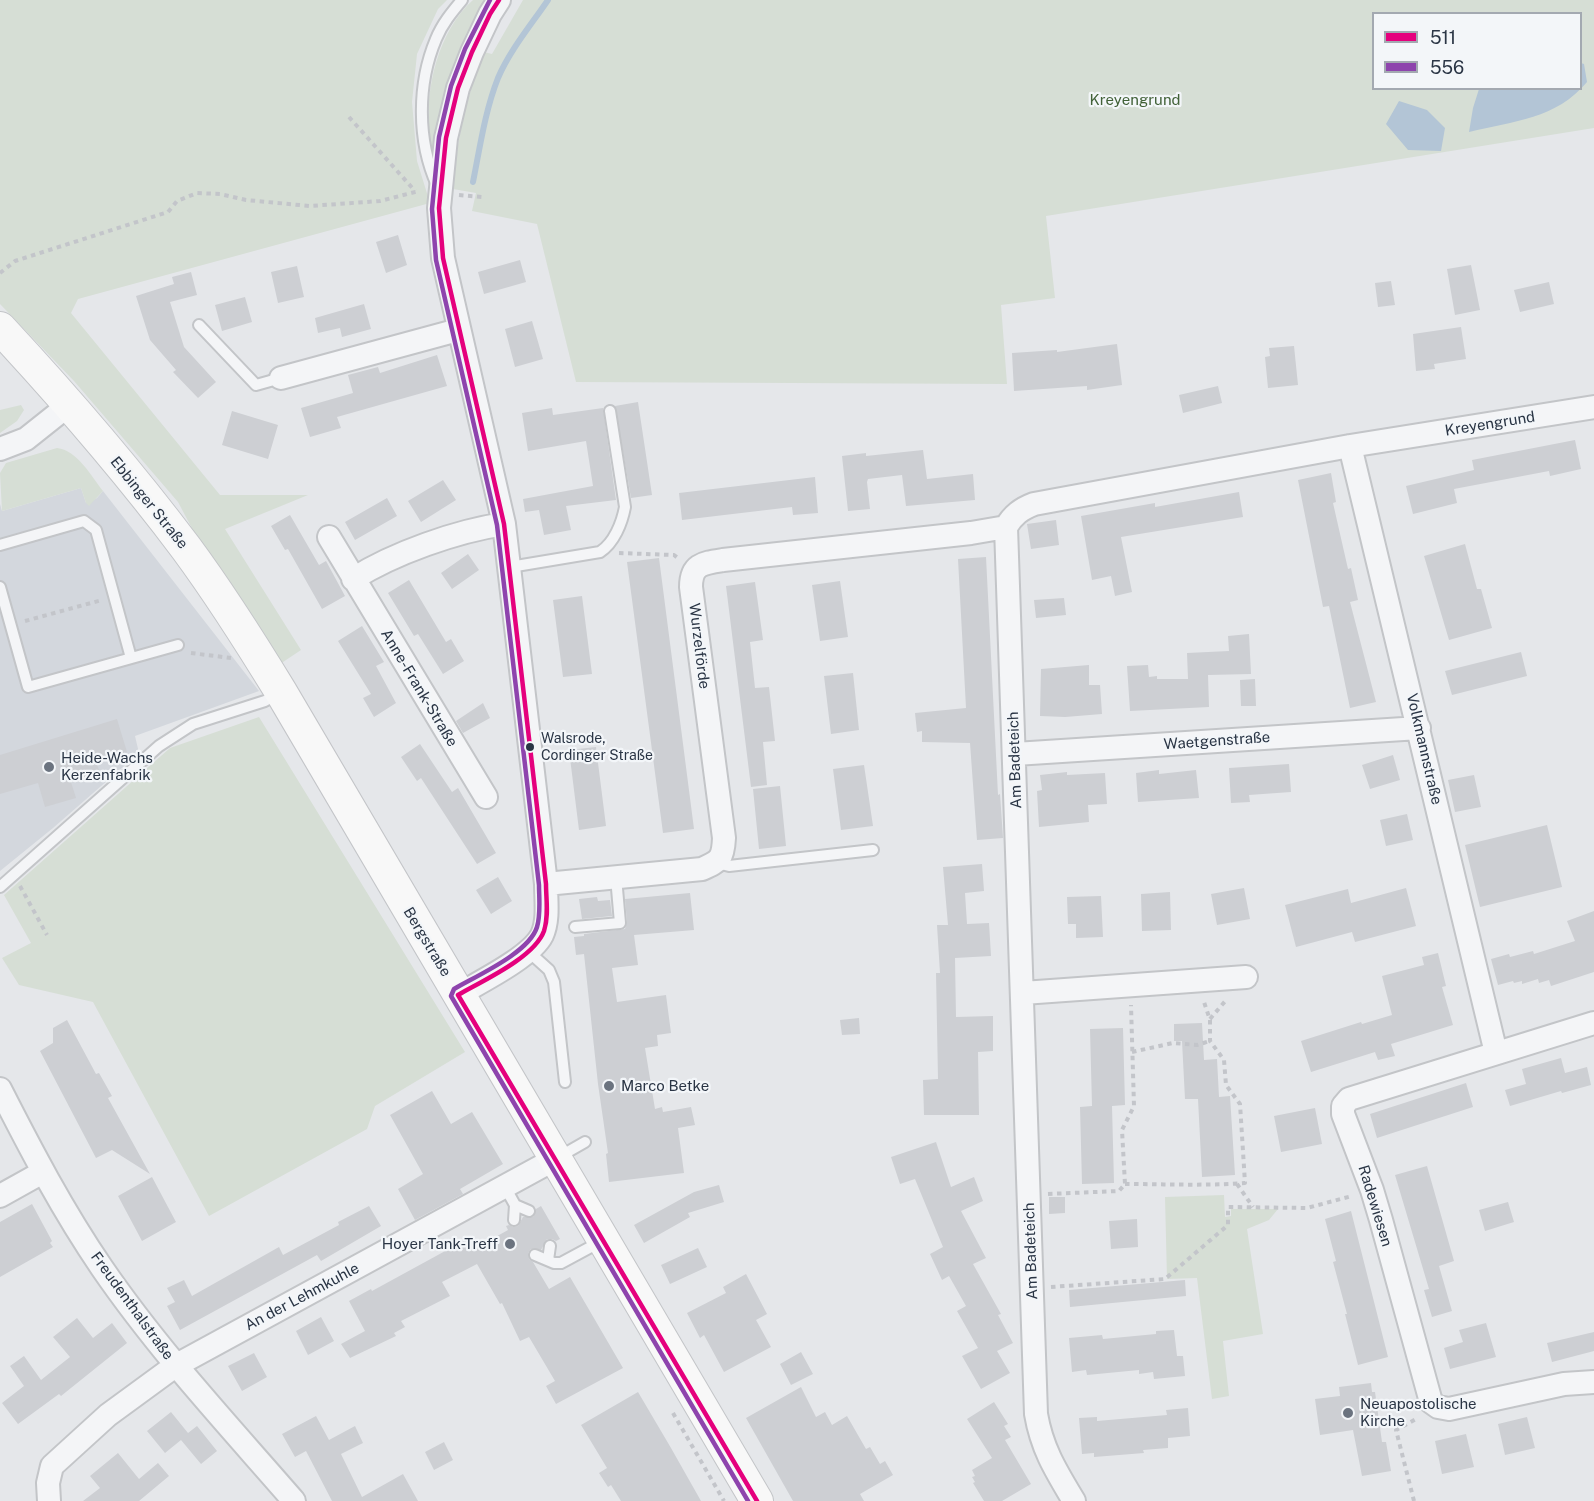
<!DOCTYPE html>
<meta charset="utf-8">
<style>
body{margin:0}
#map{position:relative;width:1594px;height:1501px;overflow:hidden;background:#e5e7ea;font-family:"Public Sans",sans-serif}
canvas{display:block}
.legend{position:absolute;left:1372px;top:12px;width:210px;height:78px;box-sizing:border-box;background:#f3f6f9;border:2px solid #a3a9b1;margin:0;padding:8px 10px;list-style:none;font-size:18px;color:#2a3545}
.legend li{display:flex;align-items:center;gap:12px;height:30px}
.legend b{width:30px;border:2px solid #a3a9b1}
</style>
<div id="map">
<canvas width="1594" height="1501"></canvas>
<ul class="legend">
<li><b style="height:8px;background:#e5007d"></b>511</li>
<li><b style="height:8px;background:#8e44ad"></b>556</li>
</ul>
</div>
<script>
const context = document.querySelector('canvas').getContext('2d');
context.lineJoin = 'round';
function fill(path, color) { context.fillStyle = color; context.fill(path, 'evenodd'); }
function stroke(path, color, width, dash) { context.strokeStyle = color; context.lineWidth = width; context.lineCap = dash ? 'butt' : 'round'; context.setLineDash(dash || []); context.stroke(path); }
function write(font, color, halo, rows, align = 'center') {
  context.font = font + ' "Public Sans",sans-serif'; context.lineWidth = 4.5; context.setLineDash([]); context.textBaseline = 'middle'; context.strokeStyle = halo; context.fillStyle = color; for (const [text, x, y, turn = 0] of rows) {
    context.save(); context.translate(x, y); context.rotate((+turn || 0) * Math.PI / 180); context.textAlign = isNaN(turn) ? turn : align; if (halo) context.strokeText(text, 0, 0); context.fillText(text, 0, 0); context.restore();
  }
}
const built = new Path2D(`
 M81 488 86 503 97 498 103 491 259 691 135 736 139 753 53 828 0 871V504L2 511Z`);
const green = new Path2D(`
 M0 0H447L438 9 417 54 412 102 417 161 430 203 78 299 71 313 220 495H308L225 529 301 650 280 664 195 534 178 502 74 381 0 304Z
 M473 0H487L467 33 450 79 435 162C433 153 430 144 429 134 425 89 438 31 473 0Z
 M523 0H1594V128L1046 216 1055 298 1001 305 1007 384 576 382 537 224 472 211 476 193 453 189C457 139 466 98 484 52L492 54ZM1374 14H1580V88H1374Z
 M21 405 24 410 17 421 0 433V410Z
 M57 448C77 450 92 477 103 491L89 506 86 503 81 488 2 511 0 473 6 463Z
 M259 717 465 1052 375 1106 367 1129 209 1216 93 1002 19 985 2 958 31 943 4 895 170 748Z
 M1224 1195 1225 1217 1231 1216V1209H1278L1269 1220 1247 1229 1263 1334 1223 1341 1229 1396 1212 1399 1197 1278 1167 1279 1165 1197Z`);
const water = new Path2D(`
 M1581 63 1584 64 1587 82C1556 119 1514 121 1469 132L1473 108 1479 89 1580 88Z
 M1399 101 1427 110 1445 128 1441 151 1408 150 1386 124Z`);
const stream = new Path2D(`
 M473 182C480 147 485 111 498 78 510 50 531 25 548 0`);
const building = new Path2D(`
 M398 235 407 265 386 273 376 242Z
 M520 260 526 282 484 294 478 272Z
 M1471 265 1480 310 1455 315 1447 269Z
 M297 266 304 297 278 303 271 272Z
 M191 272 197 295 170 302 184 347 216 382 198 398 173 372 176 370 150 340 136 296 174 284 172 277Z
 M1391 281 1395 305 1378 307 1375 283Z
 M1549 282 1554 304 1520 312 1514 290Z
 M245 297 252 322 222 331 215 305Z
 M364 304 371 329 342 337 340 328 318 333 315 318Z
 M532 321 543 359 515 367 505 329Z
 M1461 327 1466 359 1434 364 1435 369 1416 371 1413 334Z
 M1117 344 1122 385 1087 390V386L1014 391 1012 353 1057 350V352Z
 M1294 346 1298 385 1268 388 1265 357 1270 356 1269 348Z
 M437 355 447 386 337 417 341 428 310 437 301 408 353 393 348 375 378 367 380 373Z
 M1218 386 1222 403 1183 413 1179 395Z
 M638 402 652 495 631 498 615 406Z
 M552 408 553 415 603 408 616 500 566 506 571 530 544 535 539 510 525 512 523 499 593 486 586 441 528 451 522 413Z
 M232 411 278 425 268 459 222 445Z
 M1575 440 1581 469 1550 476 1549 471 1454 489 1457 503 1413 514 1406 486 1474 470 1472 460Z
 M923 450 927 479 973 474 975 500 906 506 902 475 868 479 867 482 870 509 848 511 842 456 866 453V456Z
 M1331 473 1336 502 1333 503 1348 569 1351 568 1358 600 1350 602 1376 702 1350 708 1329 606 1323 607 1298 480Z
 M815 477 818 513 793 515 792 507 682 520 679 493Z
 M443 480 456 500 421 522 408 501Z
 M1239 492 1243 517 1121 537 1132 592 1115 596 1111 576 1092 580 1081 516 1155 503V507Z
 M387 498 397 516 355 540 345 522Z
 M290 515 319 565 326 561 345 596 322 609 288 549 285 550 271 526Z
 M1056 520 1059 545 1031 549 1027 524Z
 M1465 544 1477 589H1481L1492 628 1449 640 1424 556Z
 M468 554 479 570 452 589 441 573Z
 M986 557 998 795 1000 794 1003 838 977 840 970 743 922 742V731L917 732 915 713 966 708 958 559Z
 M659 558 694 829 663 833 627 562Z
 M409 580 446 642 451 639 464 661 443 674 418 634 414 636 388 593Z
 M840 581 848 637 820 641 812 585Z
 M755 582 763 640 750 642 755 688 769 687 775 741 763 742 767 785 751 787 726 586Z
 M582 596 592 674 563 677 553 600Z
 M1064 598 1066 615 1036 618 1034 600Z
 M362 626 384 662 376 666 396 703 374 717 363 698 371 694 338 641Z
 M1249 634 1251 674 1208 675 1209 707 1130 711 1127 666 1148 665 1149 677 1157 676V679H1188L1187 653 1229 651 1228 636Z
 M1521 652 1527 676 1452 695 1445 671Z
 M1089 665V685H1100L1102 714 1065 717 1040 716 1041 669Z
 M853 673 859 730 831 734 824 676Z
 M1255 679 1256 706H1241L1240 680Z
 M483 703 490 718 463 733 456 721Z
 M117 719 127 752 96 761 100 773 71 782 76 798 45 807 38 783 0 794V755Z
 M420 744 452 792 458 788 496 853 477 864 421 778 417 781 401 757Z
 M596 747 606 826 579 830 569 750Z
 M1393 755 1400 780 1370 789 1362 765Z
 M1289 764 1291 792 1249 795 1250 802 1231 803 1229 768Z
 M864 765 873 826 841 830 833 769Z
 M1159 770V774L1196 770 1199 798 1138 802 1136 773Z
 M1067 772V775L1105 773 1107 804 1088 805 1089 822 1039 827 1037 791 1042 790 1040 775Z
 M1474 775 1481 807 1455 812 1448 780Z
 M780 786 786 846 759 849 753 789Z
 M1407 814 1413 840 1386 846 1380 820Z
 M1547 825 1562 887 1480 907 1465 845Z
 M982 864 984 891 965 893 967 924 989 923 991 956 955 958 956 1017 993 1016V1051L978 1052 979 1115H924L923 1080 938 1079 936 973H940L937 925H948L943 867Z
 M498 877 512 901 491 914 476 890Z
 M1244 888 1250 919 1217 925 1211 894Z
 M1406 888 1416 926 1355 942 1352 932 1296 947 1285 905 1348 889 1351 903Z
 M1170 892 1171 930 1142 931 1141 894Z
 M690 893 694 930 634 935 638 965 612 968 617 1002 666 995 671 1033 657 1035 658 1046 645 1048 655 1109 662 1107 663 1112 691 1107 695 1125 678 1128 684 1173 609 1182 606 1154 608 1153 598 1084 584 954 576 955 574 937 584 936V934L625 929 627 922 625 899Z
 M1101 896 1103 937 1076 938V924H1068L1067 897Z
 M597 897 598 901 610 900 612 916 582 919 579 899Z
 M1594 911V972L1551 986 1549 980 1539 983 1538 979 1522 984V981L1514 983 1513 981 1498 985 1491 959 1509 954 1510 957 1533 951 1534 954 1575 941 1567 921Z
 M1438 953 1446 986 1442 987 1453 1025 1391 1044 1395 1056 1378 1060 1375 1052 1311 1072 1301 1041 1361 1022 1362 1024 1392 1015 1382 976 1424 965 1422 957Z
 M859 1018 860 1034 842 1035 840 1020Z
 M67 1020 96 1074 99 1073 112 1096 108 1098 150 1174 112 1150 96 1158 40 1051 53 1043V1028Z
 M1202 1023 1204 1060 1217 1059 1219 1097 1230 1096 1235 1175 1202 1177 1198 1099H1185L1182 1041H1174V1024Z
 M1123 1028 1125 1105 1112 1106 1114 1183 1082 1184 1080 1107 1092 1106 1090 1029Z
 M1561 1058 1565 1073 1587 1067 1591 1085 1562 1093 1561 1091 1510 1106 1505 1090 1526 1084 1522 1069Z
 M1466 1083 1473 1107 1377 1138 1370 1114Z
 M432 1091 451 1124 472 1112 503 1164 460 1189 463 1194 415 1220 398 1189 423 1174 390 1115Z
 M1315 1108 1322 1144 1281 1152 1274 1116Z
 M936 1142 951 1187 974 1177 983 1201 961 1211 986 1258 973 1264 1001 1314 998 1315 1013 1343 997 1351 1010 1373 981 1389 962 1356 978 1348 957 1311 966 1306 949 1276 942 1280 930 1254 943 1247 915 1179 900 1184 891 1157Z
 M1427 1166 1454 1261 1439 1266 1452 1311 1432 1317 1424 1290 1429 1289 1395 1175Z
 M152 1177 176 1222 142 1241 118 1196Z
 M719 1185 724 1202 688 1213 690 1217 644 1243 634 1225 694 1192Z
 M1049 1197H1065V1213L1049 1214Z
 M1508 1202 1514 1222 1485 1231 1479 1210Z
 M32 1204 52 1241 50 1243 53 1247 0 1277V1222Z
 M369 1206 381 1226 321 1261 317 1255 180 1330 167 1306 175 1302 167 1288 184 1280 192 1296 279 1247 283 1255 339 1225 338 1222Z
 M541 1206 560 1239 556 1241 552 1239H547L541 1250 531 1249 528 1253 529 1259 533 1262 549 1289 570 1277 623 1368 556 1404 546 1386 555 1381 529 1337 520 1341 502 1303 500 1304 477 1264 442 1282 450 1296 401 1321 405 1327 394 1333 396 1336 350 1358 341 1344 365 1331 349 1301 371 1289 372 1291 469 1238 474 1249 508 1230 506 1226 509 1225 513 1227 518 1226 523 1217H533L536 1209Z
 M1351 1211 1388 1357 1358 1365 1345 1314H1347L1333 1262 1336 1261 1325 1219Z
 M1137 1219 1138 1247 1111 1249 1109 1221Z
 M698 1248 707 1267 670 1284 661 1265Z
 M746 1274 767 1314 756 1320 771 1347 724 1372 704 1335 700 1338 687 1313 726 1293 723 1287Z
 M1185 1280 1186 1296 1070 1307 1069 1290Z
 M321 1317 334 1341 308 1355 296 1331Z
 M77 1318 93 1338 112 1323 127 1343 61 1396 59 1394 18 1424 2 1403 24 1386 10 1366 24 1356 41 1380 70 1357 53 1337Z
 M1486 1323 1496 1357 1450 1369 1444 1348 1463 1342 1459 1330Z
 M1174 1330 1177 1356H1183L1185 1376 1154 1379 1153 1372 1139 1374V1370L1087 1375 1086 1370 1072 1372 1069 1338 1102 1335 1103 1339 1156 1334V1331Z
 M1594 1332V1351L1552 1362 1547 1343Z
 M801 1352 813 1374 791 1385 780 1364Z
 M254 1353 267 1377 242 1391 228 1366Z
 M1371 1383 1372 1392H1375L1382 1442H1386L1391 1471 1362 1476 1353 1430 1320 1435 1315 1399 1340 1396 1339 1387Z
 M801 1387 816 1417 825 1412 832 1425 847 1416 866 1449 870 1447 880 1464 885 1461 893 1475 860 1494 864 1501H793L746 1418Z
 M638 1392 671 1448 701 1501H621L611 1485 608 1487 599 1473 607 1468 581 1425Z
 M994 1402 1008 1424 1004 1426 1011 1437 1005 1440 1031 1484 1002 1501H984L973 1483 975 1482 972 1477 975 1476 972 1470 992 1458 967 1419Z
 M1188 1408 1190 1436 1168 1438V1448L1143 1450 1144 1453 1094 1457V1453L1082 1454 1079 1418 1097 1417V1421L1167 1415 1166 1410Z
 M171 1412 188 1433 197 1426 217 1451 201 1464 181 1440 165 1453 147 1431Z
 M316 1416 329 1440 355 1426 363 1443 341 1454 362 1497 403 1474 418 1501H332L306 1451 295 1457 282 1434Z
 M1527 1417 1535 1448 1505 1455 1498 1424Z
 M1466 1434 1474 1467 1442 1474 1435 1441Z
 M444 1442 453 1460 434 1470 425 1452Z
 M118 1453 139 1479 158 1463 169 1476 139 1501H83L100 1488 90 1476Z`);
const path = new Path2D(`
 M349 117 415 191
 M459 195 482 197
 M0 273 15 261 168 212 177 201 197 193 220 194 246 200 310 206 380 201 419 191
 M619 553 674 555 679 559
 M25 621 102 600
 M191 653 231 658
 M20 886 47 935
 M1210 1019 1227 999
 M1132 1052 1173 1043 1197 1045 1210 1041
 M1125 1184C1165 1184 1204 1186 1245 1183L1240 1104 1226 1085 1224 1060 1210 1041V1020L1203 999
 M1237 1184 1253 1207
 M1048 1194 1119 1191 1125 1184 1122 1130 1134 1106 1131 1005
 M1051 1287 1165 1279 1228 1225V1207L1307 1208 1352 1196
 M673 1413 724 1501
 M1414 1501 1396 1430 1418 1418`);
const lane = new Path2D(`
 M437 185C417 141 417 84 436 39 442 24 452 12 462 0
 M199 325 256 385 281 378
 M0 545 84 521 96 530 131 658
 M510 567 600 552C614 543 622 523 625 507L610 411
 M0 587 28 687 178 645
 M717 863 729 866 873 850
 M0 887 159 746 193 724 265 701 279 693
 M575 927 620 923 616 877
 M529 952 549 970 554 982 565 1082
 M557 1158 585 1142
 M505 1187 515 1205 514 1220
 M515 1205 529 1211
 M535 1255 554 1263H561L600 1242
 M548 1260 550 1246`);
const street = new Path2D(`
 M281 378 458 330
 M1350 446 1496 1053
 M0 449 26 439 70 404
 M1006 527 1036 1414C1042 1449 1056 1471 1074 1501
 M1006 527C1013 515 1021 509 1034 504L1350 446 1594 407
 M329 537 486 797
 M353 579C394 553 457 531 504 524
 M1015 754 1419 728
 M546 884 702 869C720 861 723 859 724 838L691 587C691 564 703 563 723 560L971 533 1006 527
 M1023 993 1246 977
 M458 995C480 982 531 957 542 935 549 920 546 900 546 884L504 524 443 258 439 208 446 138 458 88 472 52 490 14 499 0
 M1594 1023 1349 1099 1343 1106V1114L1372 1190 1381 1220 1431 1402 1438 1407 1449 1409 1564 1384 1594 1382
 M0 1089C31 1150 63 1211 102 1268 159 1351 228 1425 294 1501
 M0 1196 43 1172
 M49 1501 48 1483 52 1466 108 1415 175 1366 555 1159`);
const secondary = new Path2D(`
 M0 328C65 398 128 471 186 548 220 594 251 643 281 692L757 1501`);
const bus1 = new Path2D(`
 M499 0 490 14 472 52 458 88 446 138 439 208 443 258 504 524 546 884C546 899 549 916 544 931 534 958 482 981 458 995L757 1501`);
const bus2 = new Path2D(`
 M490 0 465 49 451 86 439 137 432 209 436 260 497 525 539 885C539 898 541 914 537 927 529 953 476 976 454 989L451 996 748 1501`);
const markers = [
 [530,747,5,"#2a3545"],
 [49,767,6,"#6b737f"],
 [609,1086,6,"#6b737f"],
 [510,1244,6,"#6b737f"],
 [1348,1413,6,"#6b737f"]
];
const busNames = [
 ["Walsrode,",541,739],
 ["Cordinger Straße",541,756]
];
const parkNames = [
 ["Kreyengrund",1135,100]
];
const streetNames = [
 ["Kreyengrund",1490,424,-9],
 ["Ebbinger Straße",149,503,51],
 ["Wurzelförde",699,646,83],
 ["Anne-Frank-Straße",419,688,59],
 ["Waetgenstraße",1217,741,-4],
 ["Volkmannstraße",1424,749,77],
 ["Am Badeteich",1015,760,-92],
 ["Bergstraße",427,942,59],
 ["Radewiesen",1375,1206,73],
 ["Am Badeteich",1031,1251,-92],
 ["An der Lehmkuhle",302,1297,-28],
 ["Freudenthalstraße",132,1306,54]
];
const poiNames = [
 ["Heide-Wachs",61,758],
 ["Kerzenfabrik",61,775],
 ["Marco Betke",621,1086],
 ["Hoyer Tank-Treff",498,1244,"right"],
 ["Neuapostolische",1360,1404],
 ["Kirche",1360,1421]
];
fill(built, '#d3d7dd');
fill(green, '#d6ded5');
fill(water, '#b3c5d6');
stroke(stream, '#b3c5d6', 6);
fill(building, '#cdcfd3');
stroke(lane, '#c3c5c8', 14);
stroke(street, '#c3c5c8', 26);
stroke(secondary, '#c3c5c8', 34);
stroke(path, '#c3c5ca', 4, [4.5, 4.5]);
stroke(lane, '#f4f5f7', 10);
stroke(street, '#f4f5f7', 22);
stroke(secondary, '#f8f8f8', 32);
stroke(bus1, '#e5007d', 4.5);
stroke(bus2, '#8e44ad', 4.5);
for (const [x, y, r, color] of markers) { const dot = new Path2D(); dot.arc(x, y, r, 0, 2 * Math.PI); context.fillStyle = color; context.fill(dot); stroke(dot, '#f3f6f9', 2); }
write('14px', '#2a3545', '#f3f6f9', busNames, 'left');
write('15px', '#416137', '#f3f6f9', parkNames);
write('15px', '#2a3545', '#f3f6f9', streetNames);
write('15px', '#2a3545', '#f3f6f9', poiNames, 'left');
</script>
